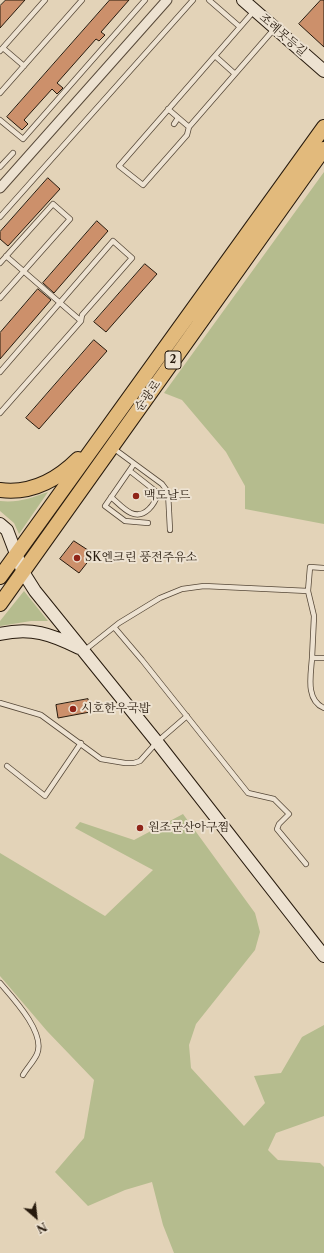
<!DOCTYPE html>
<meta charset="utf-8">
<style>
body{margin:0}
#map{position:relative;width:324px;height:1253px;overflow:hidden;background:#e3d3b8;font-family:"Libre Caslon Text",serif}
canvas{display:block}
.north{position:absolute;left:16px;top:1197px;width:40px;height:40px;-webkit-text-stroke:3px #ede2d1;paint-order:stroke;rotate:152deg;font-size:11px;font-weight:700;line-height:16px;text-align:center;color:#271a0d}
.north::after{content:'';display:block;margin:auto;width:14px;height:18px;background:#271a0d;clip-path:polygon(50% 0,100% 100%,50% 72%,0 100%)}
</style>
<div id="map">
<canvas width="324" height="1253"></canvas>
<div class="north">N</div>
</div>
<script>
const context = document.querySelector('canvas').getContext('2d');
context.lineJoin = 'round';
function fill(path, color) { context.fillStyle = color; context.fill(path, 'evenodd'); }
function stroke(path, color, width, dash) { context.strokeStyle = color; context.lineWidth = width; context.lineCap = dash ? 'butt' : 'round'; context.setLineDash(dash || []); context.stroke(path); }
function write(font, color, halo, rows, align = 'center') {
  context.font = font + ' "Libre Caslon Text","Noto Serif KR",serif'; context.lineWidth = 4; context.setLineDash([]); context.textBaseline = 'middle'; context.strokeStyle = halo; context.fillStyle = color; for (const [text, x, y, turn = 0] of rows) {
    context.save(); context.translate(x, y); context.rotate((+turn || 0) * Math.PI / 180); context.textAlign = isNaN(turn) ? turn : align; if (halo) context.strokeText(text, 0, 0); context.fillText(text, 0, 0); context.restore();
  }
}
const green = new Path2D(`
 M324 172V524L245 509V486L226 452 182 400 164 393Z
 M48 492 19 534 14 523 0 511V501C18 503 31 498 48 492Z
 M24 591 48 621H31L0 626V621Z
 M183 814 255 913 260 932 255 950 196 1024 189 1045 191 1068 244 1126 265 1103 254 1076 281 1073 302 1037 324 1025V1116L276 1133 268 1150 278 1160 320 1163 324 1167V1253H174L163 1225 152 1182 125 1190 88 1206 55 1172 84 1138 94 1080 47 1031 0 976V853L105 916 153 870 75 828 80 822 134 840Z`);
const building = new Path2D(`
 M6 0H25L0 28V6Z
 M110 0H129L101 32 105 35 99 41 96 39 57 83 63 88 57 94 52 89 24 120 28 124 22 130 7 117Z
 M321 0H324V47L299 24Z
 M48 178 60 189 8 246 0 239V232Z
 M97 221 108 231 54 293 43 283Z
 M145 264 157 274 106 332 94 322Z
 M38 289 51 300 0 359V333Z
 M94 340 107 351 39 429 26 418Z
 M74 541 94 554 79 573 60 559Z
 M88 699 90 712 58 718 56 705Z`);
const lane = new Path2D(`
 M209 0 240 27
 M254 11 119 166 143 185 187 135 189 127 275 28
 M3 48 24 66
 M0 51 45 0
 M215 56 235 74
 M0 93 82 0
 M168 109 189 127
 M0 120 23 139 145 0
 M174 124 178 118
 M0 167 13 153
 M0 217 193 0
 M6 256 81 321
 M0 263 53 204 70 219 0 298
 M0 372 113 241 132 258 82 315 81 321 0 413
 M113 448 162 484 168 492 170 530
 M134 464 105 506 125 521 148 523
 M111 497C117 502 124 510 131 513 145 519 155 504 158 493L130 471
 M308 591 310 567 324 568
 M114 627 142 660 248 793 274 799 289 814 279 824 277 829 306 864
 M85 650 119 623 160 598 182 589 204 586 308 591 314 616 312 658
 M324 658H312C311 674 305 700 324 708
 M0 703 41 715 101 759 125 763H134L140 761 157 742 187 716
 M7 766 45 796 81 743
 M0 983C13 998 46 1033 37 1054 34 1061 27 1068 23 1075`);
const street = new Path2D(`
 M0 188 167 0`);
const secondary = new Path2D(`
 M243 0 324 71
 M0 524 7 530 23 572 35 591 157 742 324 956
 M0 634C31 627 51 634 79 648`);
const primary = new Path2D(`
 M0 490C31 494 57 480 78 459
 M0 577 324 127
 M0 604 324 149`);
const markers = [
 [136,496,4,"#8f2418"],
 [77,558,4,"#8f2418"],
 [73,709,4,"#8f2418"],
 [140,828,4,"#8f2418"]
];
const shields = [
 [173,360,16]
];
const shieldNames = [
 ["2",173,360]
];
const streetNames = [
 ["조례못등길",283,35,41],
 ["순광로",148,396,-55]
];
const poiNames = [
 ["맥도날드",144,496],
 ["SK엔크린 풍전주유소",85,558],
 ["시호한우국밥",81,709],
 ["원조군산아구찜",148,828]
];
fill(green, '#b5bc8e');
fill(building, '#cc906b');
stroke(building, '#271a0d', 1);
stroke(lane, '#564838', 6);
stroke(street, '#564838', 11);
stroke(secondary, '#271a0d', 14);
stroke(primary, '#271a0d', 16);
stroke(lane, '#ede2d1', 4.5);
stroke(street, '#ede2d1', 9);
stroke(secondary, '#ede2d1', 12);
stroke(primary, '#e2ba7c', 14);
for (const [x, y, r, color] of markers) { const dot = new Path2D(); dot.arc(x, y, r, 0, 2 * Math.PI); context.fillStyle = color; context.fill(dot); stroke(dot, '#ede2d1', 1.5); }
for (const [x, y, w] of shields) { const box = new Path2D(); box.roundRect(x - w / 2, y - 9, w, 18, 3); context.fillStyle = '#ede2d1'; context.fill(box); stroke(box, '#271a0d', 1); }
write('bold 11px', '#271a0d', null, shieldNames);
write('12px', '#271a0d', '#ede2d1', streetNames);
write('12px', '#271a0d', '#ede2d1', poiNames, 'left');
</script>
